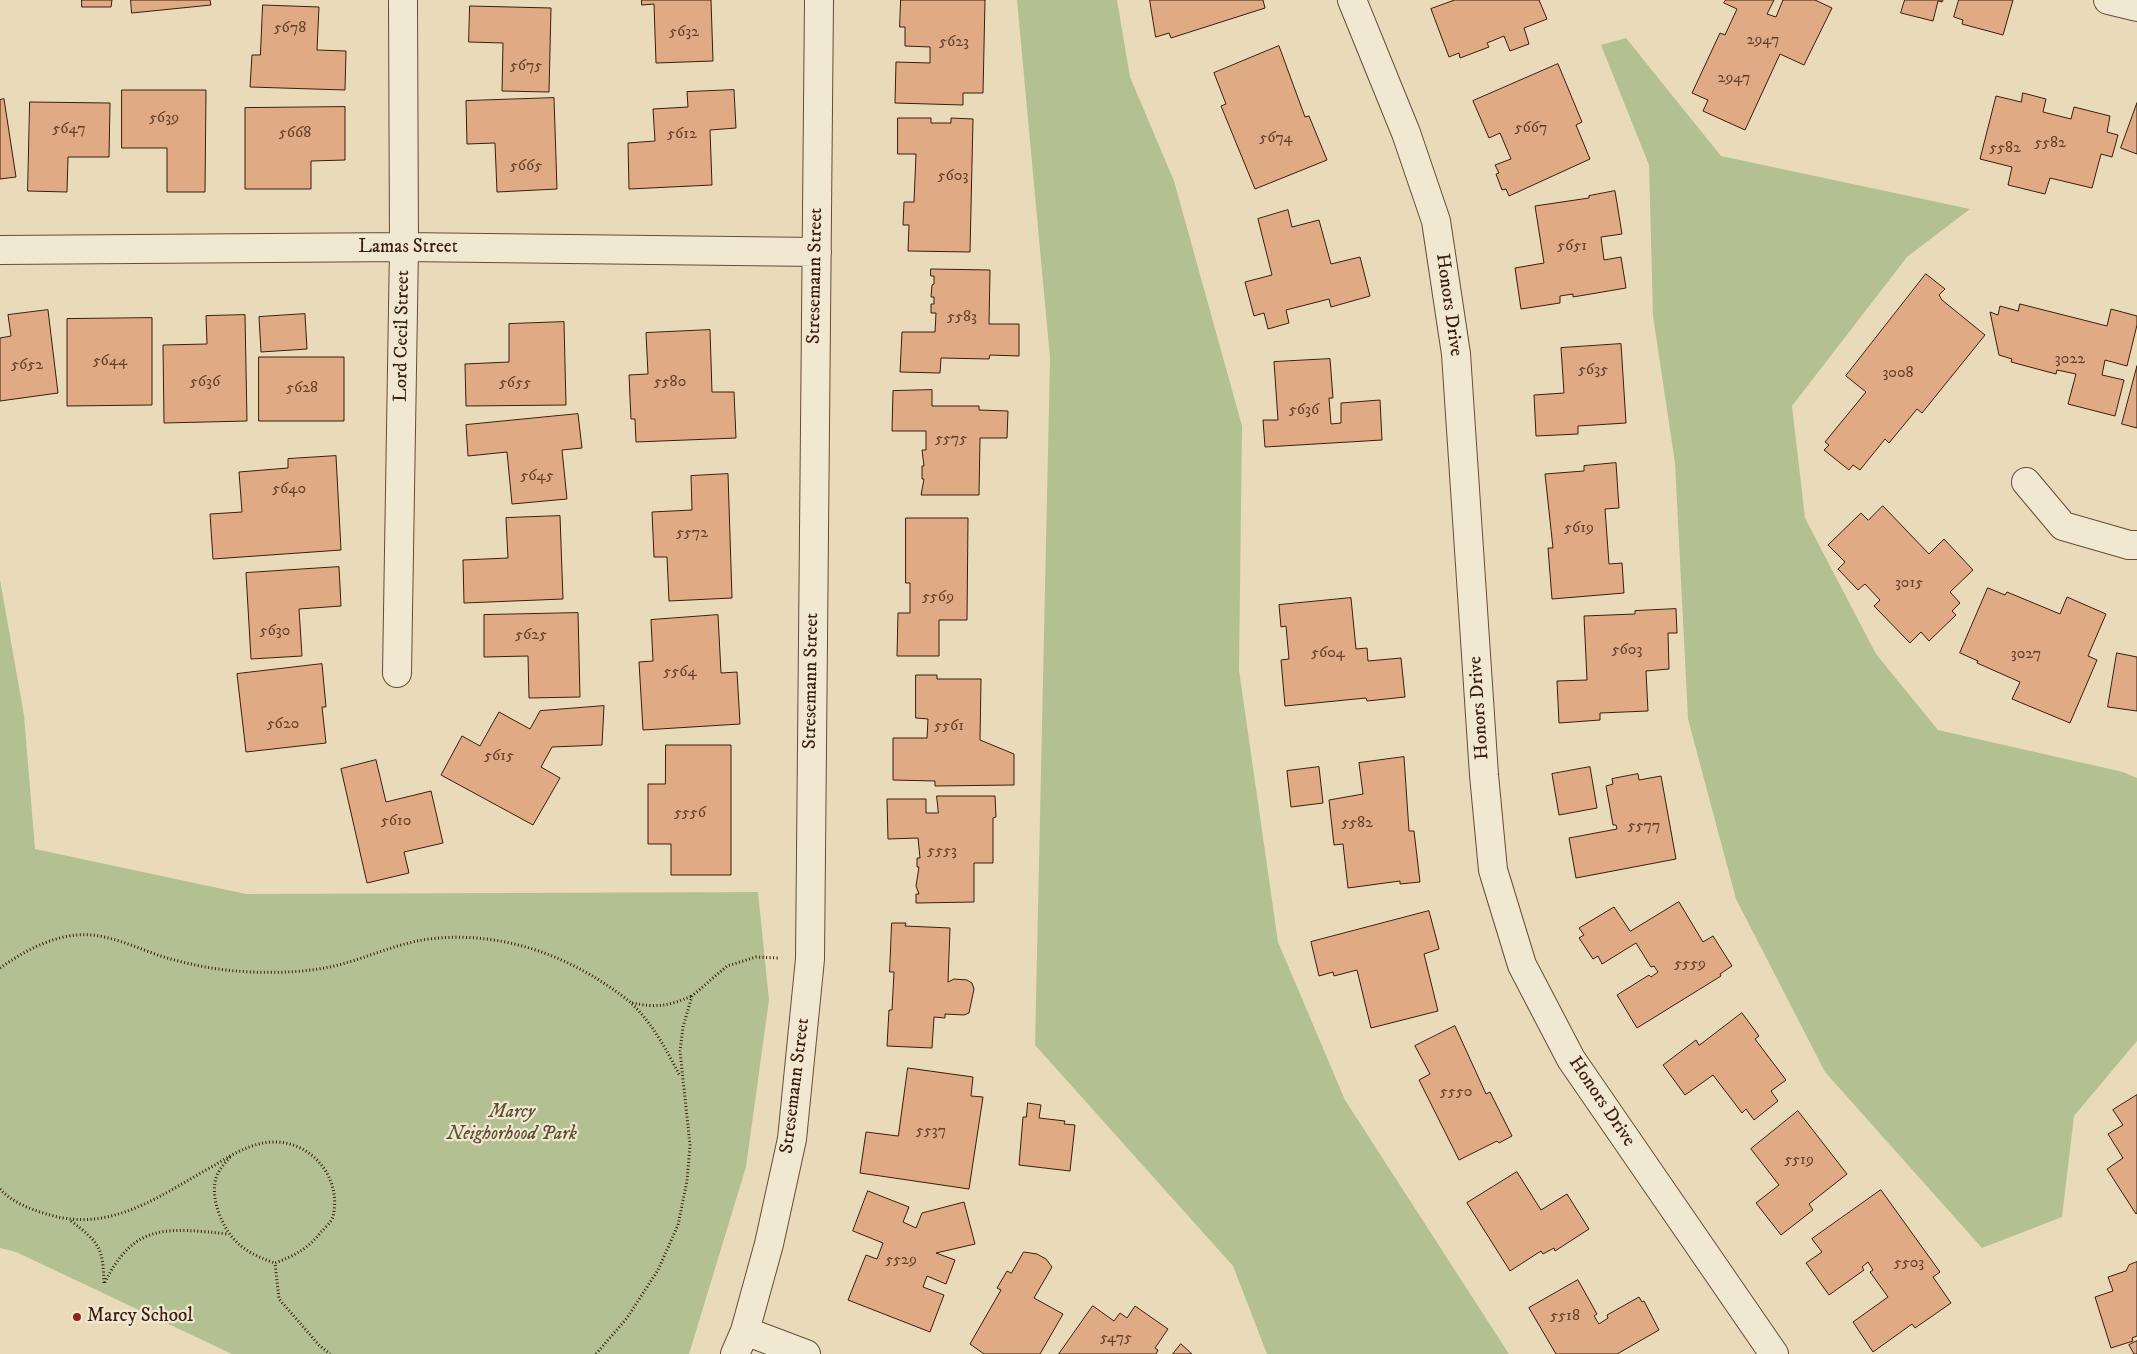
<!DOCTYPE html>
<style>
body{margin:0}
canvas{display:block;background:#e9dbb9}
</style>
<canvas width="2137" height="1354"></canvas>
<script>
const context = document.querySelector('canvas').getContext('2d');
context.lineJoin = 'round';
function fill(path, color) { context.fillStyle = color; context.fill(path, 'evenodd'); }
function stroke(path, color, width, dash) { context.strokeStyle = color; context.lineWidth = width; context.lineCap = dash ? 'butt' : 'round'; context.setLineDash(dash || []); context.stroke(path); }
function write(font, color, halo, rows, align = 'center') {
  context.font = font + ' "IM FELL DW Pica",serif'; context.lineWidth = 4.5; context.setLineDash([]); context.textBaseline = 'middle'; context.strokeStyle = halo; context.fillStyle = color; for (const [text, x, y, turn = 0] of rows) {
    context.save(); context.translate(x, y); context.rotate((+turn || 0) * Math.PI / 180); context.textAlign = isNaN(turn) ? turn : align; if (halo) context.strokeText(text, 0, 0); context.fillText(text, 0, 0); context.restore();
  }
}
const green = new Path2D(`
 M1017 0H1117L1130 77 1174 181 1242 426 1239 670 1278 942 1345 1100 1509 1354H1267L1233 1266 1035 1045 1050 358Z
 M1626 38 1721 156 1970 209 1907 257 1792 406 1805 518 1876 654 1938 730 2123 772 2137 778V1041L2074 1116 2062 1217 1982 1248 1825 1072 1736 899 1688 719 1675 463 1653 316 1649 165 1601 45Z
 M0 580 24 715 35 849 246 894 758 892 769 1000 746 1167 689 1354H232L16 1252 0 1248Z`);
const building = new Path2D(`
 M82 0H112L111 7H82Z
 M131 0H210L211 5 132 13Z
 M642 0H711L713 61 656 63 654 4 642 5Z
 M901 0H985L983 93H963V105L895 103 896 62 930 63V47L905 46V27H900Z
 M1150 0H1263L1265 8 1171 38 1169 33 1156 37Z
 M1455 0H1539L1547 19 1524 28 1529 44 1510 51 1504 36 1487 43 1489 47 1460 58 1459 53 1449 57 1431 9Z
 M1726 0H1774L1767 14 1776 17 1783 0H1815L1832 8 1804 65 1780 54 1745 130 1703 111 1708 100 1692 93 1720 33 1725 35 1737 9 1724 3Z
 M1905 0H1943L1942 2 1938 1 1933 21 1901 13Z
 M1959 0H2013L2003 35 1962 24 1963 20 1954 17Z
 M263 5 319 7 317 50 346 51 345 90 250 87 252 55H260Z
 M470 6 551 8 549 92 502 91 503 43 469 42Z
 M1279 46 1305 117 1309 116 1327 160 1255 189 1221 106 1226 104 1214 73Z
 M1558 64 1582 122 1576 125 1590 159 1509 196 1506 189 1502 190 1496 174 1499 173 1495 165 1511 159 1500 133 1489 138 1473 101Z
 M122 90H206L205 192H167V148H122Z
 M734 90 736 128 710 130 712 185 629 189 628 143 655 141 653 109 688 107 687 92Z
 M2023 93 2046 99 2043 112 2071 119 2074 107 2110 116 2107 132 2118 135 2112 157 2101 154 2092 188 2050 178 2045 194 2008 185 2012 167 1980 159 1996 96 2021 102Z
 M554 98 557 189 497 192 495 143 467 144 466 101Z
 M4 99 16 177 0 179V100Z
 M30 102 110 103 109 157H68L67 192 28 191Z
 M2137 103V154L2121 148Z
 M345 107V160L311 161V189H245V108Z
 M898 118H931V123H951V118L973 119 970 252 908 251 909 225H903L904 202H914L916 154H898Z
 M1615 191 1622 234 1601 237 1604 260 1621 257 1626 288 1573 297V294L1560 296V303L1521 309 1515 268 1544 263 1535 206 1589 198V196Z
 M1288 210 1292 227 1319 220 1331 264 1360 257 1370 296 1331 307 1329 299 1286 310 1289 323 1268 329 1264 313 1254 316 1245 282 1272 275 1258 219Z
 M931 269 990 270 989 324H1019V356L990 355 989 359 941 358 940 373 900 372 902 332H935L936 313H931V304H934V297H931L932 285 934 284V276H931Z
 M1926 274 1945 289 1939 295 1942 300 1985 335 1922 413 1917 409 1889 443 1885 439 1860 470 1853 465 1849 470 1824 450 1829 445 1825 442 1866 392 1846 376Z
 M2020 304 2107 326 2111 309 2137 316V325L2127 366 2105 360 2102 375 2124 380 2115 416 2068 404 2076 374 2057 370 2056 374 2011 362 2012 359 1999 355 1990 312 1998 315 2000 306 2018 311Z
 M48 310 58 393 0 401V338L11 336 8 315Z
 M305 314 307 349 261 352 259 317Z
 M245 315 247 421 164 423 163 345 207 344 206 316Z
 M152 318V405L67 406V319Z
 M564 322 566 405 466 406 465 364 509 362V324Z
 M710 330 712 392H734L736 438 636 442 635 419H631L629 375 648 374 646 333Z
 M1621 344 1626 423 1578 426V434L1536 436 1534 395 1564 393 1561 348Z
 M259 357H344V421H259Z
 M1330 359 1333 398H1329L1331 424 1341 423V403L1380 400 1382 440 1265 447 1263 420H1278L1274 362Z
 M2137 366V428L2122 424Z
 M932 390V406H979V410L1008 411 1007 438H980L979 495H921L924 479H922V466H924L922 450H926V431H892L893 391Z
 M578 414 582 448 562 450 567 499 512 504 507 452 468 456 466 425Z
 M336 456 341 550 213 559 210 514 242 512 239 472 288 468V459Z
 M1616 463 1619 508 1605 509 1609 564 1622 563 1624 593 1552 599 1548 548H1553L1545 474 1584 471V466Z
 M728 474 732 598 669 601 667 557H654L652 512 692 510 691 476Z
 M1883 506 1929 554 1944 539 1973 570 1950 592 1960 603 1952 611 1956 615 1929 641 1921 632 1910 643 1874 606 1880 600 1865 584 1858 590 1838 569 1845 562 1828 545 1861 513 1868 520Z
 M560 516 563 599 464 603 463 560 508 558 506 518Z
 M906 518H968L967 620H939V656H897L898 613H910V583H906Z
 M339 567 341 606 299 609 302 656 251 659 246 573Z
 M1988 588 2005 595 2007 592 2060 614 2067 597 2106 614 2088 656 2097 660 2070 723 2012 699 2020 682 1977 663 1978 661 1960 653Z
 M1351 598 1356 649 1367 648 1368 661 1401 658 1405 697 1367 701 1366 698 1285 706 1281 660 1289 659 1286 626 1281 627 1279 605Z
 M1676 609 1677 633H1668L1669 669 1646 671 1648 711 1600 713V720L1559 723 1557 681 1587 680 1584 616 1635 614V611Z
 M578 613 580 697 529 698 528 656 484 657V615Z
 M718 615 721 673 737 672 740 724 643 730 639 662 653 661 651 620Z
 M2117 653 2137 657V711L2108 707Z
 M322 664 326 707H322L326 743 246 752 237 674Z
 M916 675H937V679H981L980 740 1014 754V785L935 786V781L893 780V738H927L928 719 916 718Z
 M604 706 602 745 552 747 541 767 560 778 533 825 441 775 462 736 480 746 499 712 530 729 540 711Z
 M666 745H731V875H671V844H648V784H665Z
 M1404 757 1409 831H1414L1420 882 1400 884V881L1348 888 1343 844 1334 845 1329 800 1363 794 1359 763Z
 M376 760 386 802 431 791 443 843 404 852 409 873 367 883 341 769Z
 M1319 767 1323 803 1291 807 1287 771Z
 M1590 767 1597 808 1559 815 1552 774Z
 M1638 774 1639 780 1661 776 1676 859 1576 878 1569 838 1617 829 1616 825H1613L1606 786 1613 784 1612 779Z
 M937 796H995L996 817 993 818V863H974V902L916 903V894H919L916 886 919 867H917V858H920L918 838 888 839 887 799H926V813H938Z
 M1679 902 1703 942 1713 936 1732 966 1720 974 1721 976 1637 1028 1617 995 1649 975 1651 977 1658 972 1654 966 1651 967 1636 943 1602 964 1598 956 1593 959 1579 938 1584 935 1579 928 1614 907 1630 931Z
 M1429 911 1439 949 1424 954 1438 1011 1371 1028 1357 970 1334 976 1333 972 1319 976 1311 942Z
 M892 923H906L905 926 950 928 948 982 954 979 967 980 972 983 974 989 969 1013 964 1015 945 1014V1018L934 1017 932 1048 887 1046 889 1010H892L894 972H890Z
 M1742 1013 1759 1036 1755 1039 1786 1080 1771 1091 1778 1101 1754 1120 1746 1109 1742 1113 1713 1075 1685 1095 1663 1065 1696 1040 1699 1045Z
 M1455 1026 1486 1094 1490 1092 1512 1136 1499 1143 1497 1141 1459 1160 1419 1080 1430 1074 1415 1046Z
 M908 1068 973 1077 971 1096 983 1097 969 1189 860 1173 866 1132 898 1136Z
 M2137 1095V1213L2136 1214 2107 1169 2123 1158 2108 1134 2123 1125 2113 1110Z
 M1028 1103 1041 1105 1039 1118 1065 1121 1064 1124 1075 1125 1070 1171 1019 1165 1023 1117H1026Z
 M1798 1111 1847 1174 1809 1204 1813 1210 1781 1235 1756 1203 1779 1185 1751 1149Z
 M1517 1172 1541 1210 1567 1194 1589 1229 1555 1251 1554 1248 1543 1254 1541 1251 1510 1271 1467 1203Z
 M1881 1190 1940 1272 1933 1277 1951 1303 1915 1328 1912 1324 1873 1352 1853 1322 1888 1297 1870 1272 1873 1270 1868 1262 1862 1267 1864 1270 1829 1295 1806 1263 1822 1252 1812 1239Z
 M868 1191 909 1207 903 1222 916 1228 922 1213 964 1202 975 1244 936 1253 955 1260 946 1284 927 1276 923 1287 944 1295 930 1332 848 1300 866 1255 877 1259 883 1243 853 1231Z
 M1024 1252 1037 1254 1046 1259 1052 1267 1034 1298 1063 1314 1040 1354H984L970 1344 1001 1290 997 1288 1007 1271 1011 1273Z
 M2137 1262V1336L2132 1338 2133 1341 2111 1348 2095 1297 2113 1291 2108 1277 2126 1271 2129 1265Z
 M1578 1280 1597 1314 1594 1316 1599 1324 1608 1318 1607 1315 1639 1297 1642 1302 1644 1301 1659 1330 1617 1354H1556L1529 1308Z
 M1093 1306 1114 1321 1120 1313 1127 1318 1135 1306 1168 1329 1155 1348 1158 1350 1156 1354H1059Z
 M2137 1341V1354H2134L2129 1345Z
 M1181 1344 1192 1354H1173Z`);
const path = new Path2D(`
 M0 968C23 952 48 938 76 935 108 932 137 949 167 958 195 966 223 971 252 972 283 973 312 972 342 964 371 956 399 943 429 939 494 931 558 951 611 988 618 993 626 998 632 1004 653 1024 667 1051 680 1076
 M632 1003C658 1008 668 1006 692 996
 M230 1157C226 1162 221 1167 218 1173 207 1195 223 1232 241 1246 251 1254 263 1259 275 1263
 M0 1189C13 1203 32 1210 50 1215 113 1233 162 1194 215 1165 229 1156 247 1146 263 1143 306 1135 343 1174 333 1217 331 1222 325 1228 321 1232 309 1248 294 1256 275 1263L279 1299 319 1345 330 1354
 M71 1221C100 1243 103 1248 104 1284 134 1222 167 1228 229 1234
 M596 1354 627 1318 658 1270 678 1225 687 1181 690 1145 680 1051 683 1027 692 996 727 966 756 957 778 958`);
const minor = new Path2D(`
 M1352 0 1406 133 1436 221 1456 354 1484 775 1493 870 1522 965 1571 1059 1774 1354
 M2108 0 2137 7
 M0 250 404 247 817 252
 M2026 482 2063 526 2129 545H2137
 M397 673 404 247 403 0
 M745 1331 806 1354
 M735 1354 745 1331 769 1244 792 1139 810 959 819 0`);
const markers = [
 [77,1317,5,"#8f2418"]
];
const numberNames = [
 ["5678",290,29],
 ["5632",684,33],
 ["2947",1763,41],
 ["5623",954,43],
 ["5675",526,67],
 ["2947",1734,79],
 ["5639",164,119],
 ["5667",1531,129],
 ["5647",69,130],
 ["5668",295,134],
 ["5612",682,135],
 ["5674",1276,139],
 ["5582",2050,144],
 ["5582",2005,149],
 ["5665",526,167],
 ["5603",953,177],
 ["5651",1572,247],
 ["5583",962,318],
 ["3022",2070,360],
 ["5644",110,362],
 ["5652",27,366],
 ["5635",1593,371],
 ["3008",1898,374],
 ["5636",205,383],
 ["5580",670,383],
 ["5655",515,384],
 ["5628",302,389],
 ["5636",1304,411],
 ["5575",951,440],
 ["5645",537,477],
 ["5640",289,490],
 ["5619",1579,529],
 ["5572",692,534],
 ["3015",1909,584],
 ["5569",938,598],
 ["5630",275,632],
 ["5625",531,636],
 ["5603",1627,651],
 ["5604",1328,654],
 ["3027",2026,655],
 ["5564",680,673],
 ["5620",283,725],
 ["5561",949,727],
 ["5615",499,757],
 ["5556",690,814],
 ["5610",396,822],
 ["5582",1357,824],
 ["5577",1644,827],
 ["5553",942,852],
 ["5559",1690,965],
 ["5550",1456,1093],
 ["5537",931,1132],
 ["5519",1799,1161],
 ["5529",901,1261],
 ["5503",1909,1264],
 ["5518",1565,1317],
 ["5475",1116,1339]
];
const streetNames = [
 ["Lamas Street",408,248],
 ["Stresemann Street",816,276,-89],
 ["Honors Drive",1448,305,82],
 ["Lord Cecil Street",403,336,-89],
 ["Stresemann Street",812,681,-89],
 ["Honors Drive",1480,708,-94],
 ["Stresemann Street",796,1086,-83],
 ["Honors Drive",1601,1102,56]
];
const parkNames = [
 ["Marcy",512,1113],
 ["Neighorhood Park",512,1135]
];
const poiNames = [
 ["Marcy School",87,1317]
];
fill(green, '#b3c192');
fill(building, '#e0aa85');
stroke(building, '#3b1d0c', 1);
stroke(minor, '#664c37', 30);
stroke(path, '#3b1d0c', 3, [1, 2.5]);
stroke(minor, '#f1e8d2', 28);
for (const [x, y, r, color] of markers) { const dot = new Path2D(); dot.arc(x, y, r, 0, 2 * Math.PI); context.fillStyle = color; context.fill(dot); stroke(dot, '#f1e8d2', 2); }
write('16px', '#64402a', null, numberNames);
write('19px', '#3b1d0c', '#f1e8d2', streetNames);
write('italic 19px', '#5f4e34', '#f1e8d2', parkNames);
write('19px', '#3b1d0c', '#f1e8d2', poiNames, 'left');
</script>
